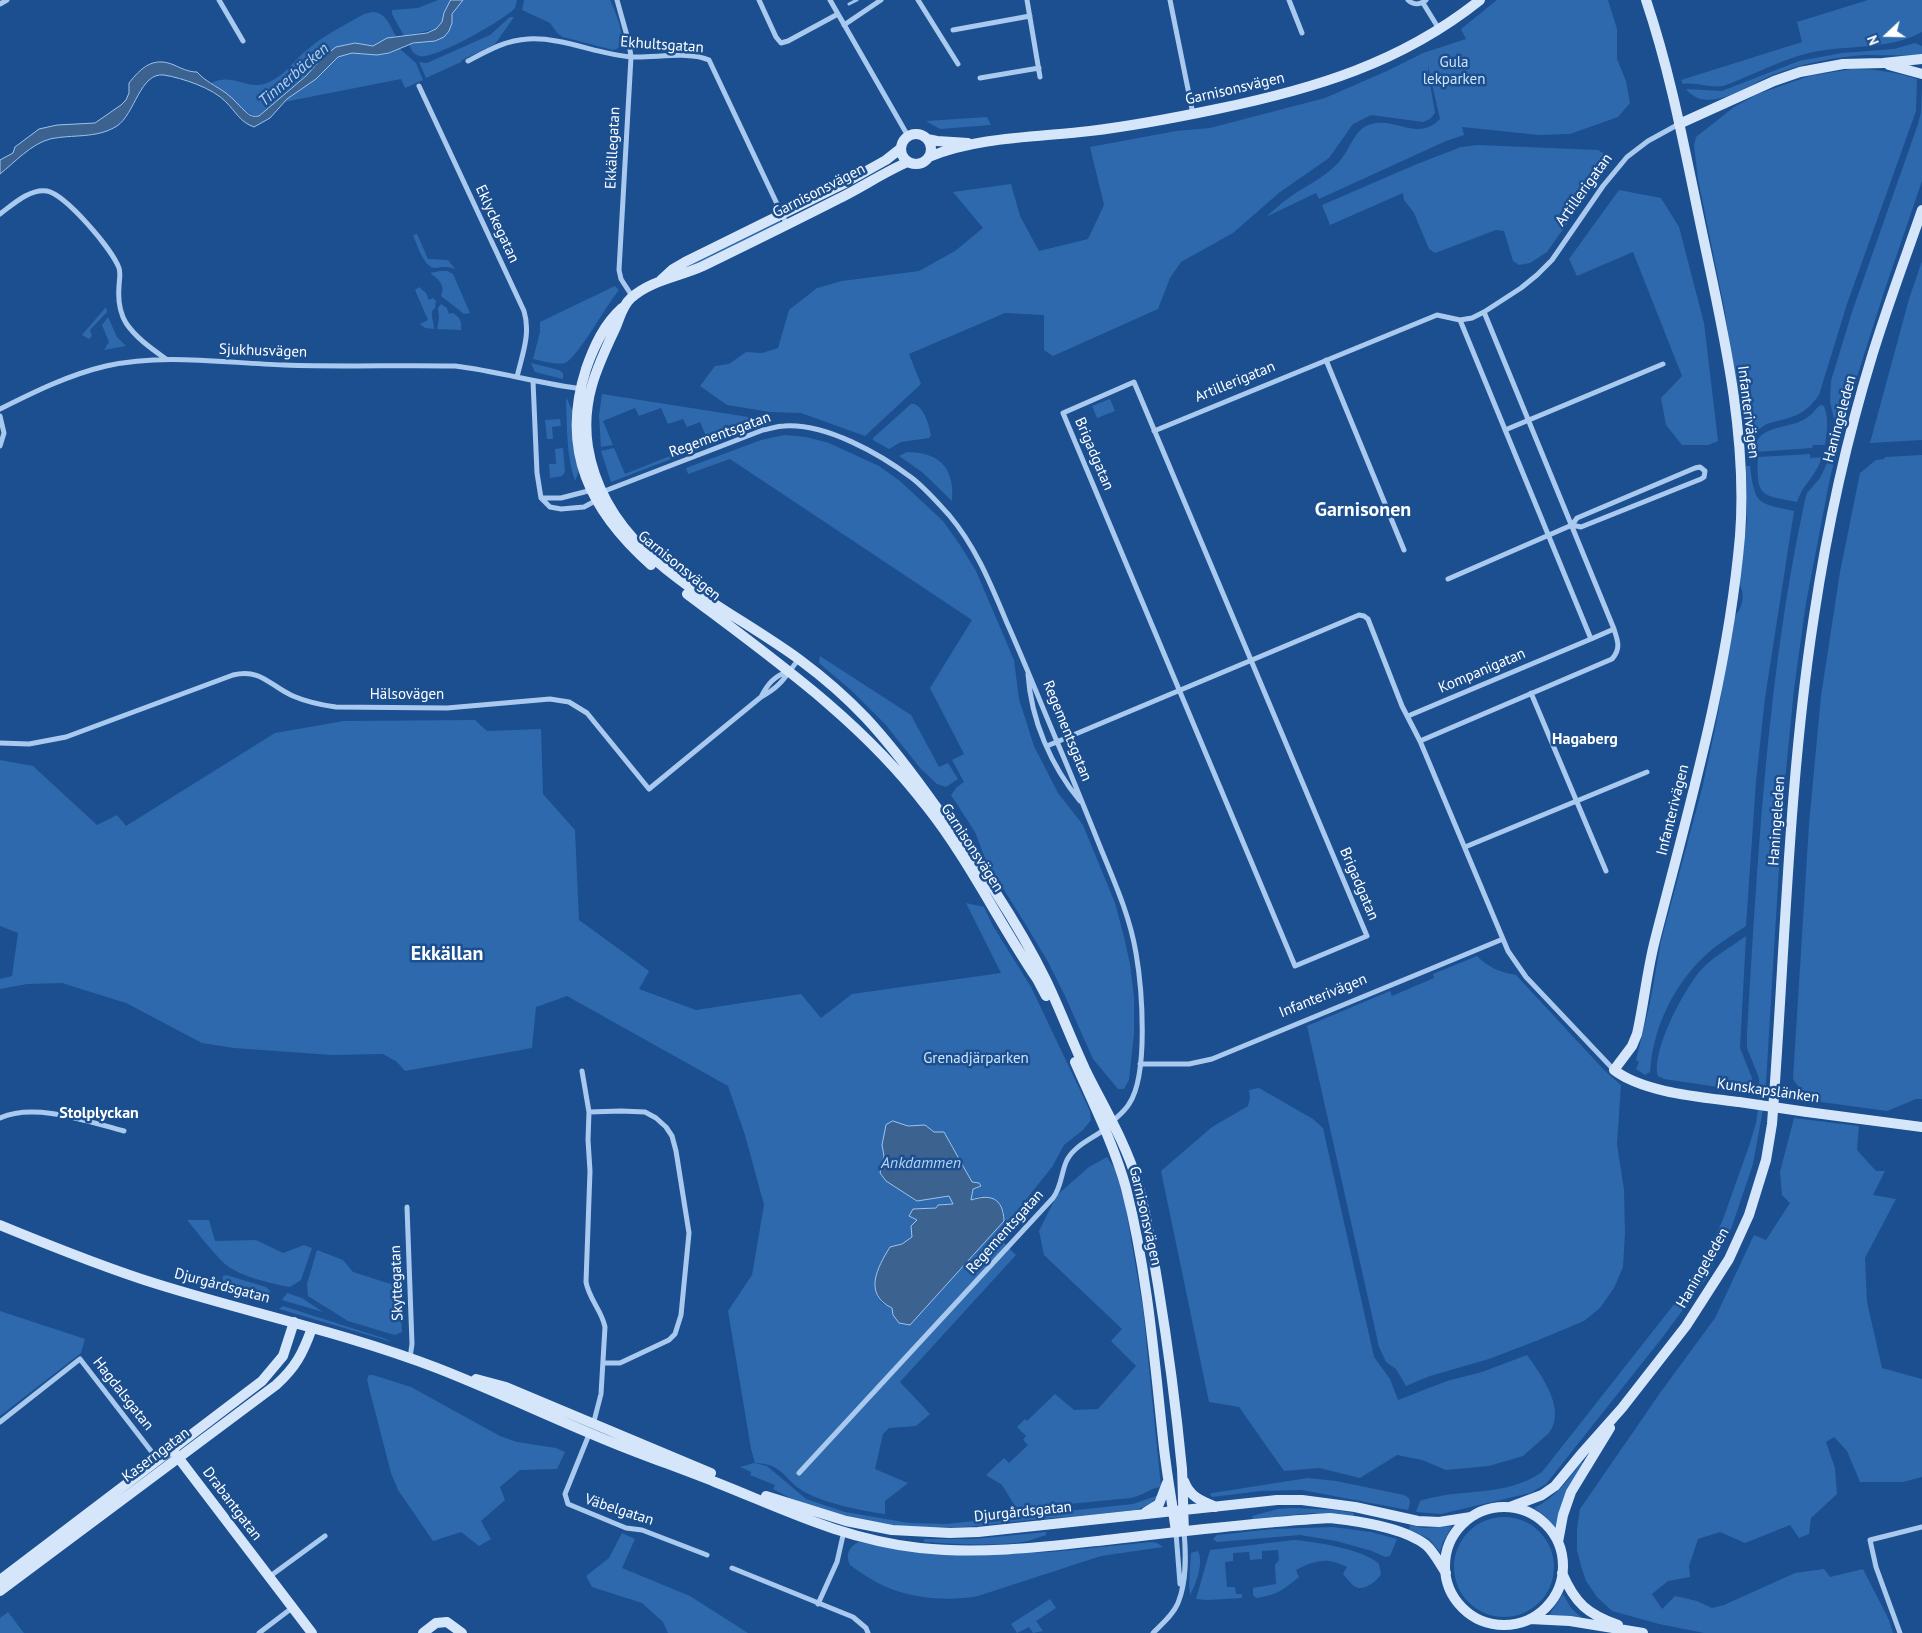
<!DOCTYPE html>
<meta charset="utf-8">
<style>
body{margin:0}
#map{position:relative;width:1922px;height:1633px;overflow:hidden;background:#1b4f8f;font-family:"PT Sans",sans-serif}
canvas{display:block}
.north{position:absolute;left:1862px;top:10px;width:50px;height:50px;-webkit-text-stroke:4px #1b4f8f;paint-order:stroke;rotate:249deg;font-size:14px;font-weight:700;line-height:20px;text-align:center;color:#fff}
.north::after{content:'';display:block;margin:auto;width:18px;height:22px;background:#fff;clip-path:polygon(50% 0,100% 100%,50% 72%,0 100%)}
</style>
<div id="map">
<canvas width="1922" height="1633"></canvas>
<div class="north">N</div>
</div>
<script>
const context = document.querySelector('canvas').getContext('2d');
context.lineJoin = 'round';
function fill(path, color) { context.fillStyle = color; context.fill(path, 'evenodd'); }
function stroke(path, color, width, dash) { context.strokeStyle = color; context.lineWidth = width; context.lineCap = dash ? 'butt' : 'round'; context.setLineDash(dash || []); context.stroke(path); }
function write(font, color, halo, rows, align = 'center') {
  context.font = font + ' "PT Sans",sans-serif'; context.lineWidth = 5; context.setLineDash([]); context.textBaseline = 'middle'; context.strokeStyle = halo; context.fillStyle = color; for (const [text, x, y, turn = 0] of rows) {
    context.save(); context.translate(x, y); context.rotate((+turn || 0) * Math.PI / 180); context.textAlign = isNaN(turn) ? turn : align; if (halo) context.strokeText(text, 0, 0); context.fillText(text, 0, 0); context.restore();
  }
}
const green = new Path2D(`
 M438 0H451L444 13 442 22 436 29 404 36 392 14V10L418 8Z
 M463 0H517C516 4 516 8 513 10 500 22 434 60 419 56 413 54 411 49 409 44L435 41 452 23V14Z
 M524 0H610C615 11 632 48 613 50L563 37 558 34 550 23 522 10Z
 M1497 0H1608L1617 29V59L1626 81 1630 103 1618 117 1570 134 1539 135 1462 127 1464 135 1446 141 1319 199 1316 193 1266 217C1274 210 1281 203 1290 197 1305 186 1324 178 1337 164 1350 152 1353 129 1371 124 1396 117 1418 142 1440 119L1428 66V72L1435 113 1430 119 1423 122 1371 115 1353 124 1329 158 1280 192 1233 233 1181 262 1170 278 1158 309 1053 356 1044 350V315L1005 313 909 354 921 384 865 436 801 413 770 412 727 405 700 386 715 366 729 364 746 352 762 353 778 348 789 310 817 288 842 281 919 271 955 251 983 228 953 192 1011 184 1020 216 1039 251 1088 239 1104 205 1090 147 1176 131 1210 128 1325 98 1387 71 1423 53 1466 39 1461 29Z
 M1868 0H1922V32C1887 51 1847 44 1809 53 1779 60 1752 76 1723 86 1709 88 1697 82 1683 84L1681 80 1802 42 1797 22Z
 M373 12C386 12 391 28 397 38L380 42 373 47 355 43 312 70 259 116C246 117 224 90 211 83 233 72 247 91 267 83 286 75 293 61 308 49 324 35 345 25 364 14Z
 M510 17H514L495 44 462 60 461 62 426 78 419 62 427 63 490 35Z
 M1915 43 1922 46V55C1903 56 1884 55 1865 55 1833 57 1801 64 1772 75 1748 85 1707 116 1686 89L1722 91 1799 61 1842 53 1894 49Z
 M399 48 416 63 423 80 405 88 401 79 284 102C292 92 305 86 316 79 327 71 332 58 346 54 362 50 386 61 399 48Z
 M1852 69C1876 69 1895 72 1917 79L1916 111 1847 304 1819 395C1808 410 1799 416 1781 420 1774 422 1767 423 1762 427 1752 434 1752 446 1747 454L1744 412H1739L1725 312 1698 179 1694 145 1696 137 1734 107 1758 94 1809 76Z
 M1922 86V181L1884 292 1856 380 1830 478 1806 603 1794 689 1783 801 1766 1083 1762 1115 1753 1164 1731 1229 1705 1280 1662 1338 1546 1484 1530 1493 1441 1514 1416 1512 1420 1501 1423 1500C1462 1488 1507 1497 1542 1472L1690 1284 1722 1222 1749 1146 1756 1123 1760 1095 1759 1078 1747 1048V1033C1758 854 1767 675 1805 500L1807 493 1820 478 1828 461 1835 423 1830 402 1831 381 1852 312 1918 124 1921 112Z
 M987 117 991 125 940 129 926 121Z
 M1478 145 1598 150 1609 157 1602 174 1547 252 1530 263 1519 265 1513 261 1504 231 1496 230 1435 253 1429 249 1414 213 1404 200 1403 193 1330 225 1322 205 1417 164 1461 147Z
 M1619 190 1661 198 1679 227 1704 323 1718 441 1708 445H1682L1666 425 1661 398 1682 376 1633 252 1577 276 1569 259Z
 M780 220V224L677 275 674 271Z
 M417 234 428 259 448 260 455 269C447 266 443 267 435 268 424 268 417 244 413 235Z
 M1922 261V440L1870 443 1909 299Z
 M440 271H447L453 274 470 313 464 314 441 296C446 285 438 279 430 273Z
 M615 286 619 290C607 304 577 359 565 363 555 365 543 361 533 359L540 332V322Z
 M419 287 426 293 429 300 433 298 436 301 435 308 432 311C431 317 434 322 434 329L425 328 420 324 428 320 415 290Z
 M441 304 447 308 449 314 453 313C460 318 462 321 461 330L437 329 439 318 438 308Z
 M106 307 107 312 90 330 92 336 89 339 82 335Z
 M108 317 117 337 126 346 104 350 109 342 102 325Z
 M531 363 559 370 563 373V379L535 372Z
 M602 394 761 419V424L681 456 677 453 708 441 700 422 687 427 683 419 668 424 661 408 639 416 635 408 603 421 613 445 601 447 599 416Z
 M566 397 572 410 579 465V471L575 481C566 454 567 425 566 397Z
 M1110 399 1115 411 1097 418 1092 406Z
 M914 404C924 407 929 425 931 435L929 438 901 442 889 449 873 440V438L911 404Z
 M1820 405 1824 406C1829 419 1827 431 1825 445H1813L1812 448 1756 452C1753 426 1785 429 1801 421 1809 418 1814 411 1820 405Z
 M560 419 561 426 552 427 553 439H547L545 420Z
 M784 435 806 437 829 443 879 466 900 481 943 521 960 545 976 571 1014 660 1019 699 1034 746 1058 793 1083 825 1115 903 1124 937 1130 964 1134 997V1034L1129 1080 1124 1089H1118L1093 1059 1065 996 1048 962 1026 925 986 861 975 832 951 795 957 787 964 782 952 760 964 754 930 688 972 620 730 459 688 474 686 468 761 440Z
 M563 448 565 472 562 476 550 478 549 464H556L555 449Z
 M614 448 625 474 670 456 671 459 611 482 601 451Z
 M907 452C940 452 955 469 952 501L922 472 899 456Z
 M1810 454V458L1822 457C1817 475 1802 485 1797 502 1761 495 1756 497 1758 457Z
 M1922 455V1099H1916L1887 1111 1799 1099 1796 1093 1800 1089 1793 1079 1809 824 1821 696 1840 572 1860 473 1876 460 1884 459 1885 457Z
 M1746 466H1750C1755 505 1757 503 1794 511L1765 698 1756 781 1746 926C1733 935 1719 943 1708 953 1683 975 1663 1008 1655 1041 1652 1051 1651 1062 1650 1072L1645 1075 1636 1069 1639 1062 1636 1060 1650 1003 1661 941 1702 789 1716 724 1735 616C1744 605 1745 595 1739 582L1747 520Z
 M820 656 911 715 939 767 948 763 958 779 946 787 937 784 921 769 885 724 852 691 819 663Z
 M475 720 487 731 541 729 543 794 575 830 579 920 649 971 639 989 696 1010 801 994 821 1018 852 994 1001 973 966 903 984 907 993 926 1031 987 1090 1111 1091 1120 1083 1130 1064 1145 1052 1167 997 1236 1016 1255 900 1382 930 1414 916 1426 889 1428 883 1434 875 1469 908 1483 885 1501V1514C862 1511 823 1503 803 1491 783 1479 784 1464 755 1463L751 1449 728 1311 752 1275 764 1205 745 1135 728 1086 567 996 536 1007 532 1048 405 1071 397 1062 383 1054 332 1055 234 1048 202 1043 126 1003 62 983 27 984 0 989V979L12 976 18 933 0 926V760L33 766 97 825 117 815 126 826 275 733 344 721ZM893 1121 908 1126 925 1125 934 1132H944L972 1182 979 1183 981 1186 973 1189 970 1200 981 1196 1004 1211V1221L938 1294 892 1308 882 1303 877 1296 902 1244 912 1237 917 1220 938 1205 954 1204 949 1196 917 1201 886 1181 880 1173Z
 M1746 936 1740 1048 1752 1078V1092L1664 1079 1658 1076C1651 1051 1684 990 1700 971 1712 957 1731 947 1746 936Z
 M1477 956C1489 968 1500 972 1516 975L1604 1070 1621 1085 1617 1144 1624 1190 1625 1233 1623 1267 1614 1288 1600 1308 1584 1321 1536 1341 1489 1359 1430 1376 1406 1386 1396 1369 1386 1362 1379 1347 1307 1026 1390 991 1392 996 1434 978 1433 974Z
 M1259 1088 1313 1119 1323 1128 1374 1357 1390 1379 1398 1400 1447 1381 1482 1372 1527 1355C1541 1375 1567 1409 1549 1433L1523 1456 1489 1466 1446 1470 1422 1460 1397 1455 1360 1478 1319 1468 1284 1471 1239 1407 1209 1402 1161 1171 1212 1127 1248 1106 1250 1098 1249 1090Z
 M1794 1118 1859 1126 1857 1150 1876 1171H1885L1873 1195 1896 1199 1865 1258 1867 1302 1882 1368 1922 1379V1477L1903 1482H1860L1847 1451 1834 1437 1826 1442 1835 1468 1837 1494 1811 1518 1809 1534 1799 1538 1790 1525 1745 1543 1720 1532 1698 1539 1689 1566 1690 1577 1668 1581 1652 1594 1662 1609 1675 1596 1697 1601 1712 1608 1724 1605 1795 1573 1824 1569 1830 1577 1863 1569 1889 1620 1893 1633H1704L1659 1624 1612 1611 1597 1597 1586 1581 1581 1566 1577 1550V1529L1580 1509 1660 1393 1715 1318 1754 1235 1766 1240 1790 1203 1782 1195 1780 1172Z
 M1107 1157 1115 1169 1124 1198 1143 1309 1161 1487C1150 1488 1142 1496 1131 1498L1017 1509 1002 1485 986 1475 1004 1458 1009 1463 1028 1445 1023 1440 1026 1436 1017 1427 1025 1419 1027 1421 1055 1394 1074 1410 1098 1409 1136 1366 1111 1341 1122 1329 1044 1255 1039 1231 1057 1195 1089 1167Z
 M187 1220H209L215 1241 256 1240 283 1253 304 1245 312 1248 301 1280 290 1287C273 1284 238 1276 225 1264 211 1251 199 1234 187 1220Z
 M317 1250 343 1260 353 1272 400 1287 402 1332 395 1335 391 1334 348 1321 308 1296 307 1284Z
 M226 1275 266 1287 270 1291V1296L267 1297 227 1287 222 1283 223 1276Z
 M287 1293 302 1298 323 1312 282 1300Z
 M283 1306 386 1339 392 1342 279 1309Z
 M0 1311 85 1339 81 1353 0 1416Z
 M369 1375H373L411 1387 500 1436 517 1442 556 1448 565 1452 557 1469 520 1470 500 1487 505 1500 481 1521 491 1539 479 1546 461 1532 433 1541 398 1490 391 1473 367 1380Z
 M1582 1462 1584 1464C1570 1485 1559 1503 1556 1528L1544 1515 1534 1508C1555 1498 1567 1481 1582 1462Z
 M754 1463 767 1466 806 1499 845 1512 909 1523 946 1524 1133 1504 1159 1495 1151 1504 1136 1510C1101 1514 1065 1517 1030 1520 1000 1523 969 1528 939 1528 884 1528 822 1517 773 1489L775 1485 750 1475 751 1472 740 1467Z
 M1308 1478 1336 1481 1404 1495 1409 1498 1410 1503 1408 1510 1302 1490 1261 1491 1212 1497 1210 1494 1212 1493Z
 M1293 1508 1336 1510 1354 1513V1516L1312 1513 1253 1519 1252 1516 1278 1509Z
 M1454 1567a50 50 0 1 1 100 0a50 50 0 1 1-100 0Z
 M1410 1525 1424 1528 1452 1526 1443 1542 1440 1552 1429 1539 1409 1529Z
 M1333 1527 1371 1532 1397 1539 1390 1556 1385 1557 1372 1551 1336 1541 1300 1535 1217 1542 1213 1539 1217 1535 1273 1529Z
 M1046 1532V1535C1040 1537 1034 1539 1028 1541 995 1547 957 1544 924 1542V1539H973Z
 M622 1533 635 1539 622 1568 690 1596 748 1633H668L663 1622 642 1603 592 1587 586 1576 609 1558Z
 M1294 1540C1313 1541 1366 1550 1379 1564L1381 1574C1377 1581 1363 1593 1354 1586 1350 1583 1347 1578 1343 1574L1347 1567C1326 1557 1316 1560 1296 1570L1299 1577C1283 1590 1277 1595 1256 1598L1253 1595V1588L1276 1584 1275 1565 1279 1560 1278 1550 1262 1551V1559L1250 1560 1249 1552 1233 1553V1561L1225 1562 1227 1587H1235L1236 1594H1242V1598L1207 1600 1196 1599 1210 1550Z
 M859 1542 886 1547 976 1555 1051 1552 1151 1542 1157 1543 1163 1547 1101 1556 978 1596C952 1601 919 1599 894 1590 879 1585 862 1574 850 1565 845 1555 849 1546 859 1542Z
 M1198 1551C1204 1563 1196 1584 1190 1595L1189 1585 1191 1553Z
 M1563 1594 1571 1608 1582 1618 1549 1615Z
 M1050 1599 1056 1608 1036 1621 1043 1631 1033 1633 1029 1627 1017 1633 1011 1624Z
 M8 1612 24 1633H0V1618Z`);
const water = new Path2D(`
 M451 0H463L452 14V23L449 31 444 37 435 41 413 43 389 53 377 55 352 53 338 57 316 79 287 99 270 118 254 127C240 122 236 112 226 102 213 88 182 78 164 75 140 72 135 114 117 126 96 139 73 134 50 139 31 144 15 162 0 174V160L13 153 15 147 39 129 57 125 95 123 121 105 126 100 129 93V83C141 68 153 56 174 65 181 68 188 72 197 72 205 81 216 86 226 93 234 99 240 107 247 113 251 116 254 117 259 116L306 76 323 57 336 47 355 43 373 46 387 38 427 33 436 29 442 22 444 13Z
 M893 1121 908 1126 925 1125 934 1132H944L972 1182 979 1183 981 1186 973 1189 971 1200C990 1194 1003 1197 1004 1221L910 1325 899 1323 893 1315 892 1308C863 1294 877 1268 890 1247L902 1244 912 1237 911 1226 917 1220 909 1216 913 1209 936 1208 938 1205 953 1204 949 1196 917 1201 886 1181 880 1173 884 1156 882 1145 886 1125Z`);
const stream = new Path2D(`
 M849 4 857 0`);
const street = new Path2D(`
 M219 0 243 41
 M617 0 629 43 631 57 619 270 621 279 632 296
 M759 0 776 37 781 43 788 41 838 14
 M830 0 908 136
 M918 0 958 64
 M1027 0 1040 77
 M1170 0 1193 114
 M1289 0 1302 33
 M1408 0C1413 5 1420 5 1426 0
 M1423 3 1439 29
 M0 4 7 0
 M844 25 881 0
 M953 30 1030 16
 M468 61C487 51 506 40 528 39 564 37 598 55 633 57 655 58 690 51 709 60L787 225
 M980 78 1039 68
 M419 86 524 311C531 334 522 355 517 377
 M0 214C12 205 30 188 47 191 66 195 112 249 119 268 121 274 119 281 119 287 118 299 120 313 126 323 136 338 152 349 166 359
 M1326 360 1404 550
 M533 381 537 473 541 498 550 507 561 509 584 507 597 500
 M1134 382 1367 936 1295 966 1063 413Z
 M0 409C34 392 68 375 106 366 164 353 224 363 284 365 341 367 398 365 455 366 498 371 540 384 583 389
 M0 416 4 433 0 446
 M1505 430 1663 364
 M1154 431 1437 315 1460 320 1472 318 1484 312 1521 288 1537 275 1552 260 1603 186 1627 157 1648 141 1679 124
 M1700 467 1705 471 1704 477 1701 479 1581 527 1572 525 1577 518 1695 468Z
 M602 492 763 430C770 429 777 426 784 426 826 423 880 454 912 478 926 489 938 503 949 515 976 547 991 585 1007 623 1025 663 1041 704 1058 744 1073 779 1087 814 1101 849 1115 883 1130 917 1136 953 1142 988 1149 1074 1129 1104 1125 1111 1117 1117 1111 1123
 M542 498H561L592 490
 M1448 579 1572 525
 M1591 639 1614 629
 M1028 674C1031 720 1051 766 1080 801
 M1531 693 1606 871
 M761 697C768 683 774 677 788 671
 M1408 716 1591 639 1460 320
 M1420 741 1612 659C1621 649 1618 641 1614 629L1484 312
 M0 743 29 744 66 737 233 675C261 668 270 686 293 696 307 702 321 705 336 707L447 708 550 699 569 702 587 713 649 789 761 697C783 685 784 677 799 659
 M1047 746 1321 631 1359 615 1364 616 1368 619 1402 706 1420 741 1508 951 1526 977 1614 1070
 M1465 847 1647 772
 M1140 1064H1189L1212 1059 1503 939
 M582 1071 589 1112 588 1140 590 1171 586 1282C589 1299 602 1311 605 1327L601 1394 593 1425
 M589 1112 621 1111 645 1112 656 1118 666 1127 672 1136 676 1151 689 1233 681 1315 675 1334 669 1340 620 1363H604
 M0 1118C35 1102 89 1122 124 1131
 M407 1207 412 1344 410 1358
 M0 1422 80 1359 158 1460
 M590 1432 565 1494 568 1504 626 1528 642 1530 707 1555
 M799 1473 1053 1198C1062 1186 1061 1172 1067 1160 1075 1145 1092 1139 1105 1129
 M1176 1533 1180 1584
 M732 1568 853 1617 866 1628 868 1633
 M269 1577 325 1536
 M818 1604 837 1562 844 1531
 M259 1633 292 1608
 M1153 1633C1162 1624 1173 1615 1178 1603 1187 1581 1186 1554 1184 1531
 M1900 1633 1876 1567 1870 1540 1922 1527`);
const secondary = new Path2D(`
 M1646 0C1671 74 1685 151 1701 227 1722 327 1748 433 1740 536 1728 674 1689 807 1655 940 1647 971 1644 1003 1637 1034L1632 1046 1614 1070C1644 1093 1702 1097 1739 1102
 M1889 65 1922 74
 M1679 124 1774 81 1800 72 1843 64 1883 63 1922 59
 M901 149a15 15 0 1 1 30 0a15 15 0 1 1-30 0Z
 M927 139 937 141 968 143
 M929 157C975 137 1039 137 1090 131 1132 126 1174 118 1217 109 1314 89 1401 63 1480 0
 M908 162C884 172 861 188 838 199 793 222 748 244 703 266 679 277 651 280 631 298 622 306 620 318 615 329 596 369 581 402 588 447 606 558 720 601 800 660 823 677 846 697 866 718 892 746 915 777 937 808 977 863 1016 919 1046 980 1060 1009 1071 1039 1085 1069 1103 1106 1125 1141 1137 1181 1147 1215 1152 1250 1158 1285 1168 1346 1176 1407 1182 1469 1183 1490 1183 1510 1184 1531
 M661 280 673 269 685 262 845 183 886 160 900 149
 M622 308C604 324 594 346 586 369 560 450 590 511 651 565
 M687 594C772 658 862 721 927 807 969 860 999 923 1037 979L1046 996
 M1075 1062C1093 1103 1114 1145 1126 1188 1147 1270 1154 1355 1163 1439 1166 1470 1172 1501 1176 1532
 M1807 1112 1922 1127
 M0 1225C51 1246 103 1267 157 1284 250 1313 346 1333 437 1368 496 1391 552 1418 611 1442 645 1456 680 1468 715 1482 786 1510 842 1539 920 1548 985 1555 1050 1546 1115 1539 1186 1531 1258 1522 1330 1518 1358 1521 1403 1527 1426 1545 1434 1552 1440 1564 1446 1573
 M476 1379 506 1387 711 1473
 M174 1452 312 1633
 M1184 1481C1190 1497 1201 1501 1216 1507
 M766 1496 846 1521 892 1530 950 1533 978 1532 1277 1500H1302L1355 1507 1418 1521 1439 1522 1471 1517
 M1510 1507 1542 1495 1555 1486 1583 1452 1622 1408 1686 1326 1729 1259 1749 1215 1766 1160 1772 1124C1785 955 1788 784 1814 616 1827 529 1846 441 1872 356 1887 307 1905 259 1922 210
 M1445 1566a59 59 0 1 1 118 0a59 59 0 1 1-118 0Z
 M1146 1512 1159 1504 1167 1483
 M1558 1542 1563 1515 1571 1492 1610 1428
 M1562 1573C1575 1603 1587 1614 1618 1625
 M0 1580 262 1381 283 1356 294 1322
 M0 1591 276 1385C296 1367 303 1353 312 1328
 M1530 1619 1570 1621 1643 1633
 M423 1633 436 1623 447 1622 462 1633`);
const secondaryBridge = new Path2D(`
 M1739 1102 1807 1112`);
const streetNames = [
 ["Ekhultsgatan",662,45,4],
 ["Garnisonsvägen",1235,89,-13],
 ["Ekkällegatan",613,148,-87],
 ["Artillerigatan",1584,190,-54],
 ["Garnisonsvägen",819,191,-27],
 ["Eklyckegatan",497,224,65],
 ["Sjukhusvägen",263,351,2],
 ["Artillerigatan",1235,382,-22],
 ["Infanterivägen",1748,412,83],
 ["Haningeleden",1840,419,-75],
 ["Regementsgatan",720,435,-20],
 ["Brigadgatan",1094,454,67],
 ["Garnisonsvägen",679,566,39],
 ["Kompanigatan",1482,671,-23],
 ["Hälsovägen",407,695],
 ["Regementsgatan",1067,731,68],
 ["Infanterivägen",1673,810,-76],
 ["Haningeleden",1777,821,-86],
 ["Garnisonsvägen",972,848,57],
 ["Brigadgatan",1359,884,67],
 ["Infanterivägen",1323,996,-22],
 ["Kunskapslänken",1768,1091,8],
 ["Garnisonsvägen",1145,1216,77],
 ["Regementsgatan",1005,1232,-48],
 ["Haningeleden",1703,1268,-60],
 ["Skyttegatan",397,1283,-92],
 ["Djurgårdsgatan",222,1286,15],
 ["Hagdalsgatan",123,1394,52],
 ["Kaserngatan",156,1455,-37],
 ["Drabantgatan",232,1504,53],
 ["Väbelgatan",619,1510,18],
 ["Djurgårdsgatan",1023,1512,-6]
];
const parkNames = [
 ["Gula",1454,63],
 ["lekparken",1454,80],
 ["Grenadjärparken",976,1059]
];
const waterNames = [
 ["Tinnerbäcken",294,75,-41],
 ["Ankdammen",921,1163]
];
const neighbourhoodNames = [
 ["Hagaberg",1585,739],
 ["Stolplyckan",99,1113]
];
const districtNames = [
 ["Garnisonen",1363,510],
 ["Ekkällan",447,954]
];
fill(green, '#2e69ad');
fill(water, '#3c6290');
stroke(water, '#9cc4f0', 1);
stroke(stream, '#9cc4f0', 3);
stroke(street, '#a9c9ee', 5);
stroke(secondary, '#d6e6fa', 10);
stroke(secondaryBridge, '#d6e6fa', 10);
write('15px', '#fff', '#1b4f8f', streetNames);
write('15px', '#cfe3fa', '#1b4f8f', parkNames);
write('italic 16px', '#b5d3f5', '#1b4f8f', waterNames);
write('bold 16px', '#fff', '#1b4f8f', neighbourhoodNames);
write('bold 20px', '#fff', '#1b4f8f', districtNames);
</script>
